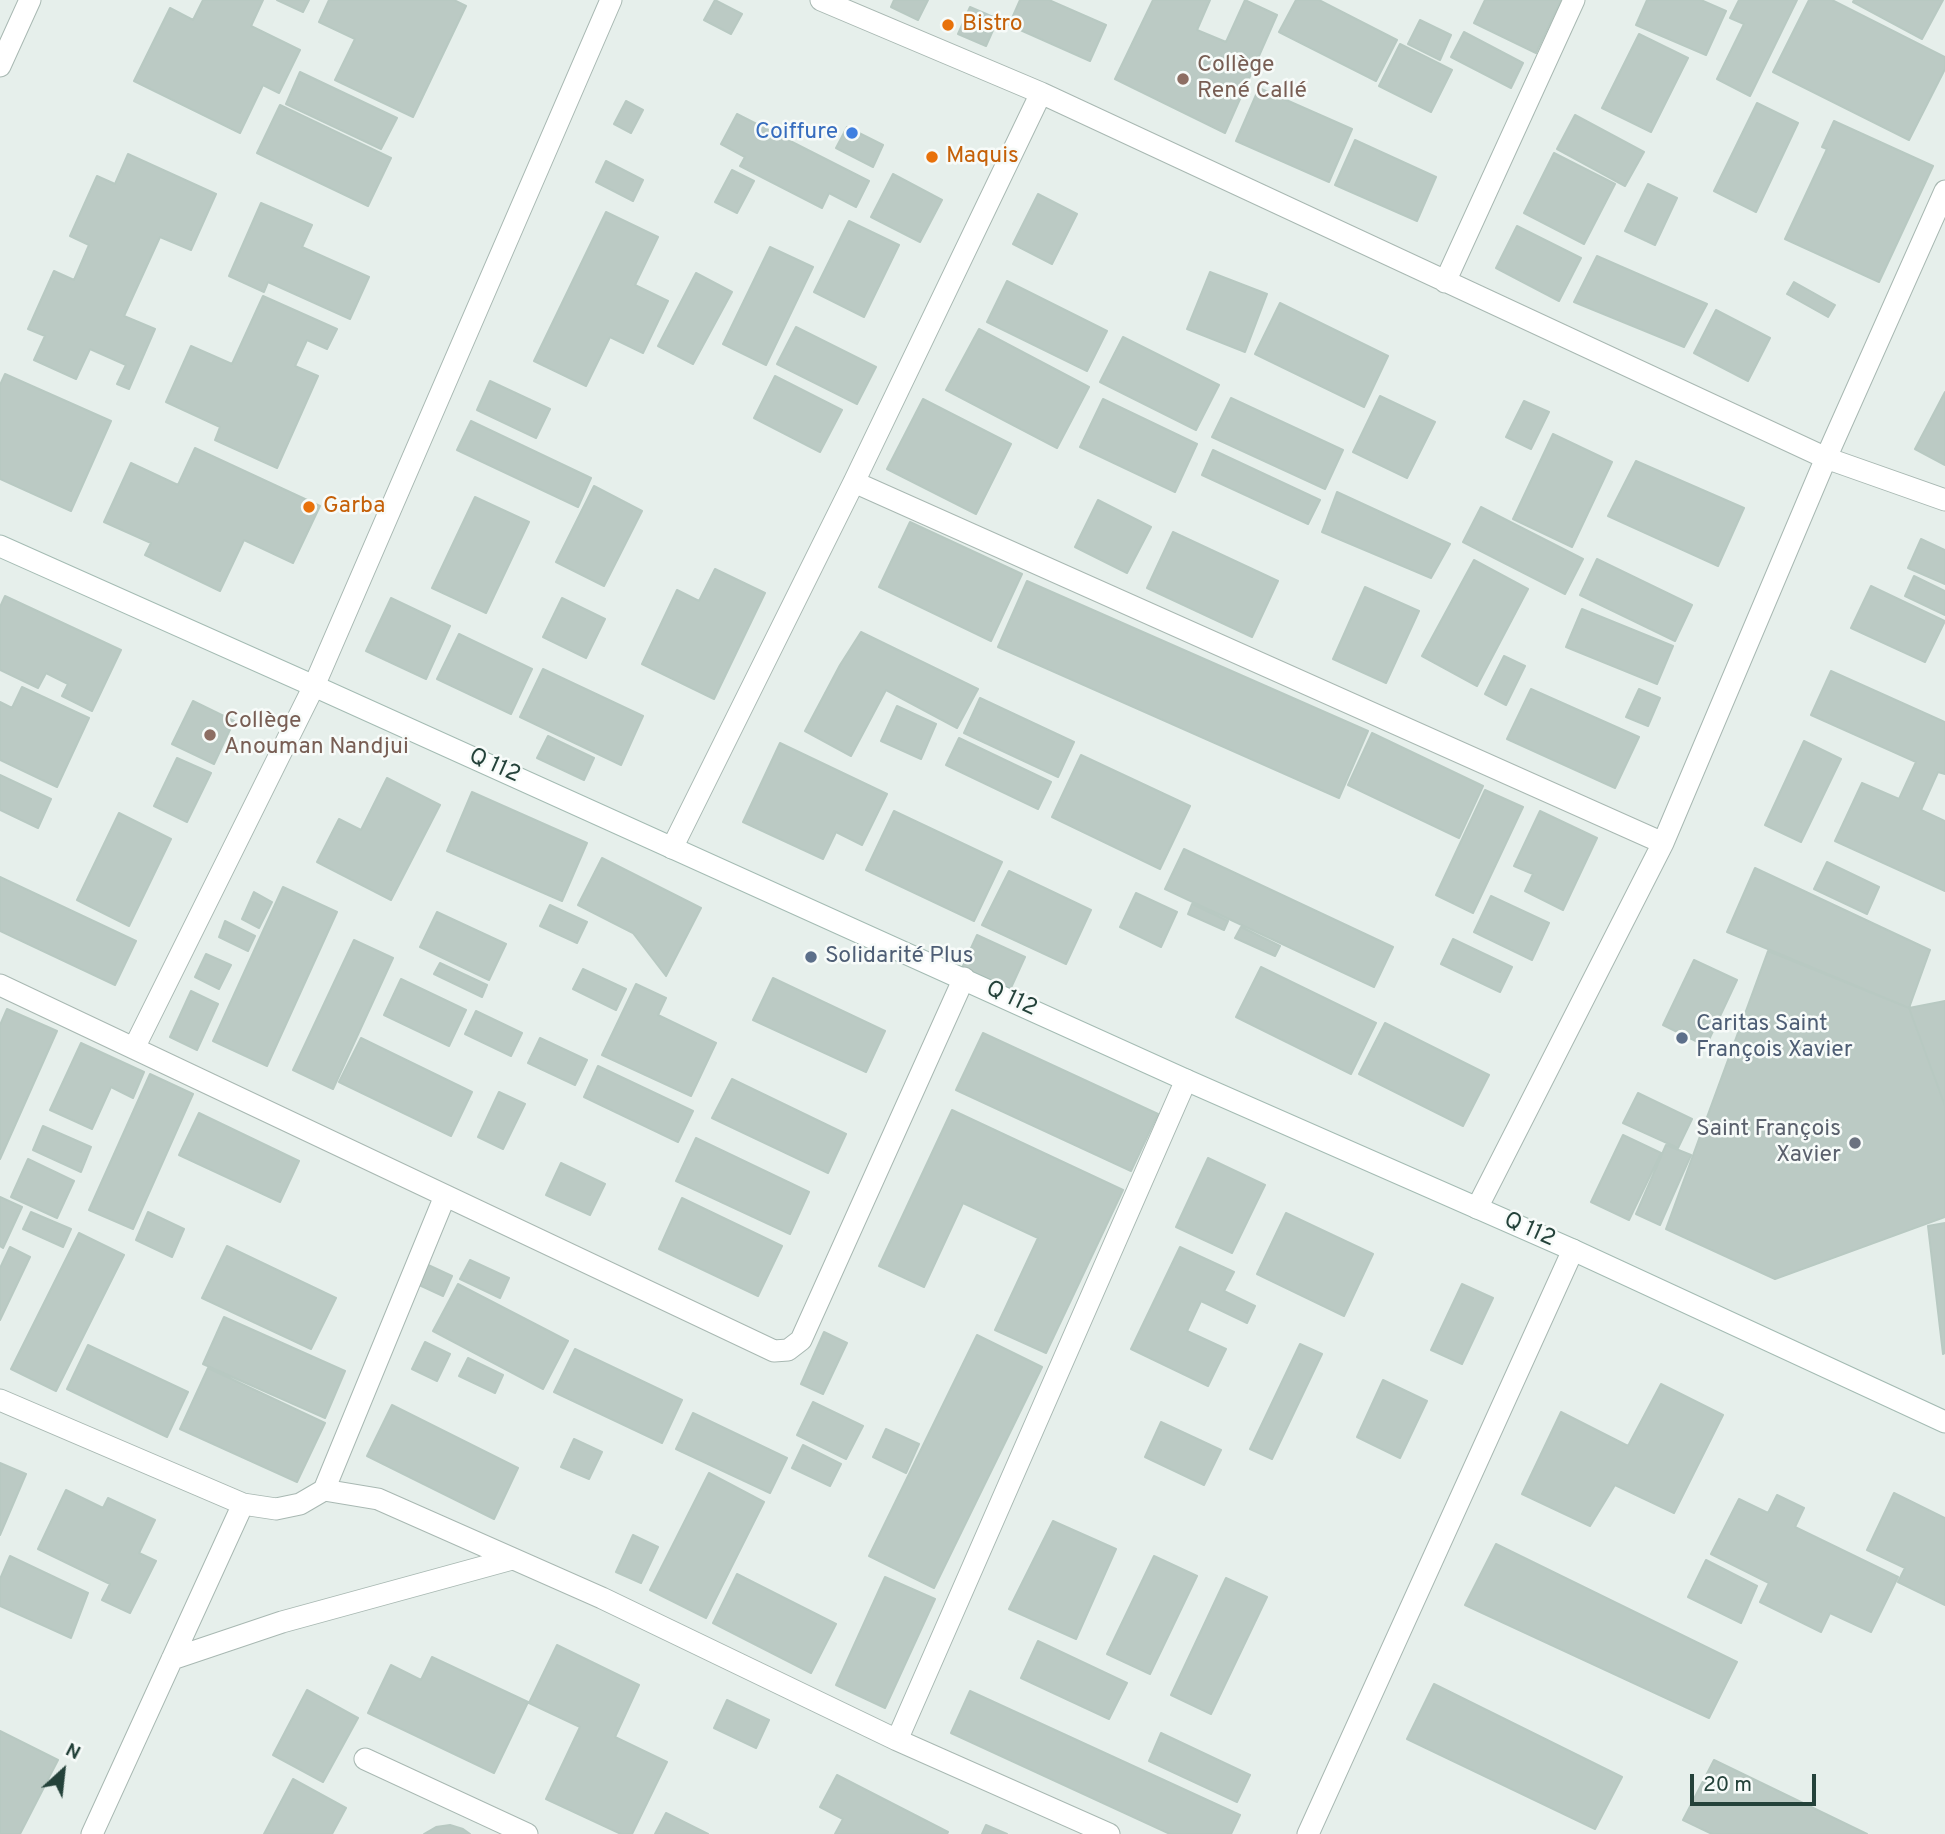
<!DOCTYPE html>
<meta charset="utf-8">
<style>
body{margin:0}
#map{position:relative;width:1945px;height:1834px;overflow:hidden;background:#e6efeb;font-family:Overpass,sans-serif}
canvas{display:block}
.north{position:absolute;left:28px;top:1736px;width:70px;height:70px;-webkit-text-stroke:5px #f7fbf9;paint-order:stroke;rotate:27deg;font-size:19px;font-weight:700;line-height:28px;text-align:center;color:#24423a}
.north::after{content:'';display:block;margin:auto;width:24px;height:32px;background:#24423a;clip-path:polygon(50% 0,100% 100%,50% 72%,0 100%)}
.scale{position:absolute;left:1690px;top:1774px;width:126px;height:32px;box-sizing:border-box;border:4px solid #24423a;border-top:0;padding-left:9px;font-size:21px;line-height:24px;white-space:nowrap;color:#24423a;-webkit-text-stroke:5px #f7fbf9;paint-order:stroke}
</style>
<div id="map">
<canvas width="1945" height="1834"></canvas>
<div class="north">N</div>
<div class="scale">20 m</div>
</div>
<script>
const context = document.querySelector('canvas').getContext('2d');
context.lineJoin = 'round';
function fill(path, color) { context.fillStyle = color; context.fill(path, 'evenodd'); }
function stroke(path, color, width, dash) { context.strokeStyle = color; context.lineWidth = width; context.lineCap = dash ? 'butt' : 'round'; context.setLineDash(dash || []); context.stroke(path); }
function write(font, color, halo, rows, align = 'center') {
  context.font = font + ' Overpass,sans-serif'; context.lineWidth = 5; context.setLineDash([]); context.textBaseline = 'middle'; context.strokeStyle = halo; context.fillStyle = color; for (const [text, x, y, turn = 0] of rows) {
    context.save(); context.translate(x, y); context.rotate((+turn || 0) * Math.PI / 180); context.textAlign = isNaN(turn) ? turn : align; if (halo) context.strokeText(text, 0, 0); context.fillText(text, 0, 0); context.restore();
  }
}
const building = new Path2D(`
 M203 0H263L251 26 300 50 279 93 263 85 240 133 134 81 170 8 193 20Z
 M277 0H309L303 12Z
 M329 0H454L466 6 413 117 335 80 355 39 319 22Z
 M715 0 742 14 731 34 704 20Z
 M894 0H928L918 20 891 7Z
 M1020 0H1049L1106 25 1090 61 1009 25Z
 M1153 0H1210L1197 30 1226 42 1245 0 1277 15 1225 133 1115 79Z
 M1296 0H1319L1397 40 1376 81 1279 32Z
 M1485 0H1561L1536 53 1474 23Z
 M1647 0H1701L1726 11 1706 55 1636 25Z
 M1739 0H1797L1750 96 1717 79 1744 24 1730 18Z
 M1809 0H1832L1945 57V69L1909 140 1773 72Z
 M1854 0H1943L1922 39 1853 2Z
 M970 7 998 19 986 46 958 34Z
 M1420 20 1451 35 1440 60 1408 44Z
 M1464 32 1523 63 1511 88 1451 57Z
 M1639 34 1688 58 1651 132 1602 108Z
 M1400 44 1452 70 1431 112 1379 86Z
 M300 72 397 118 381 149 286 104Z
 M1259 88 1352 129 1329 182 1236 141Z
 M626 101 643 110 631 133 614 124Z
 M1757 103 1798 123 1756 212 1714 191Z
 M280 105 391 158 368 206 257 153Z
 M737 114 869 181 856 207 829 193 822 208 740 166 745 157 721 144Z
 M1575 115 1644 152 1625 186 1557 149Z
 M1834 121 1933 166 1879 282 1785 239 1827 149 1822 147Z
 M847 127 883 145 873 167 836 148Z
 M1355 140 1436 177 1417 221 1335 185Z
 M1554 153 1615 184 1584 244 1524 213Z
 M128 154 216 194 191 250 160 237 124 316 155 329 129 389 117 384 126 365 90 349 76 379 34 360 45 336 28 329 54 271 74 280 89 245 70 236 97 176 115 184Z
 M606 161 643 180 633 201 596 182Z
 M732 170 754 181 737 213 715 202Z
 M893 174 942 200 920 242 871 217Z
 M1648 184 1677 198 1655 245 1625 231Z
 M1038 194 1077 214 1052 264 1013 244Z
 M261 203 312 225 302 247 369 277 350 319 268 282 264 292 229 276Z
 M606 212 658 237 635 285 668 301 643 353 610 337 586 386 534 361Z
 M849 221 899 245 864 317 814 292Z
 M1517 226 1581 258 1559 301 1496 268Z
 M770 247 813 267 766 365 723 344Z
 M1597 256 1707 304 1684 347 1574 302Z
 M1210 272 1267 294 1245 352 1187 329Z
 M696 273 732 292 693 364 658 346Z
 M1007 281 1107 331 1087 371 987 322Z
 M1794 282 1835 305 1828 317 1787 294Z
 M263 296 337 329 327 349 307 340 295 366 318 376 277 468 215 440 220 427 166 402 191 346 232 364Z
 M1280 303 1388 356 1364 407 1255 354Z
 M1716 310 1770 338 1748 381 1694 353Z
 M796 327 876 367 857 404 777 364Z
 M979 329 1089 387 1057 448 946 390Z
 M1123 337 1219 385 1196 430 1100 382Z
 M5 374 111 421 71 511 0 479V385Z
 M775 376 842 410 820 452 754 418Z
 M490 381 550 409 536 438 477 410Z
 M1945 392V465L1915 449Z
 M1380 396 1435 422 1407 478 1353 452Z
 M1231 398 1343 450 1325 489 1212 437Z
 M923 399 1011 444 976 514 887 469Z
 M1103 399 1197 444 1175 492 1080 447Z
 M1524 401 1549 412 1531 449 1506 437Z
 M471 421 591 478 578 507 457 450Z
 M1553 434 1612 462 1572 547 1513 519Z
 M195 448 320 506 293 563 244 540 220 591 145 555 151 543 104 522 131 463 178 485Z
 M1213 450 1320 500 1308 524 1202 475Z
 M1636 461 1744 508 1718 566 1608 516Z
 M594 486 642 511 604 586 556 562Z
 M1337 492 1450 544 1431 578 1322 532Z
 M475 497 529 522 486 613 432 588Z
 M1098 500 1151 527 1127 573 1075 547Z
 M1481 507 1583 559 1565 594 1463 542Z
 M910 522 1022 574 991 641 879 587Z
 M1173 532 1278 581 1252 637 1147 588Z
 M1921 539 1945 550V584L1908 568Z
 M1597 559 1692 605 1675 641 1580 595Z
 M1474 560 1528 589 1477 686 1422 656Z
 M715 569 765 593 714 699 642 664 677 590 699 601Z
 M1914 576 1945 591V615L1905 596Z
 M1027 581 1368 731 1339 798 998 647Z
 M1871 586 1945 621 1925 662 1851 628Z
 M1365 587 1419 611 1386 683 1333 659Z
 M5 596 121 650 92 711 62 696 68 684 46 673 38 688 0 670V607Z
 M391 598 450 626 426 679 366 651Z
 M562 598 605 619 586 658 543 637Z
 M1582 609 1673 646 1657 684 1566 647Z
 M861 632 978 689 957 728 886 690 851 756 805 731 840 665Z
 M459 634 532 669 511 714 437 679Z
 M1504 656 1525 666 1506 705 1485 694Z
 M543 669 643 716 621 765 520 717Z
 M1831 671 1945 722V774L1938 772 1921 810 1945 821V891L1835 841 1862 783 1899 799 1916 762 1811 715Z
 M22 687 89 718 57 787 0 760V702L12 708Z
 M1531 689 1639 737 1615 788 1507 739Z
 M1639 689 1660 698 1648 726 1626 717Z
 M980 698 1074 742 1058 777 964 733Z
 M193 701 234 721 214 764 172 744Z
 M897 706 936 724 921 759 881 741Z
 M1372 733 1483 786 1459 838 1348 785Z
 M548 736 594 758 584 780 537 758Z
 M959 738 1051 782 1038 809 946 765Z
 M1804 741 1841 759 1801 842 1765 825Z
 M780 743 887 794 862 845 836 832 823 859 743 822Z
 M1081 755 1190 806 1160 869 1052 817Z
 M177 758 211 773 187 822 154 806Z
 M0 775 51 799 38 828 0 810Z
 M387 778 440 805 391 900 317 862 339 819 361 830Z
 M1485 790 1523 807 1473 913 1436 895Z
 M472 792 587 843 562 901 447 851Z
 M894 811 1002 862 974 921 866 870Z
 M1540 811 1597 838 1563 910 1525 891 1533 874 1514 866Z
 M119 813 171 839 129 926 77 900Z
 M1184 849 1393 947 1374 987 1165 889Z
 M602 858 701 908 666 976 633 933 578 905Z
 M1827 862 1879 887 1867 914 1814 889Z
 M1755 868 1930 950 1909 1008 1727 932Z
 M1009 871 1091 910 1066 964 982 925Z
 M0 877 136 941 115 985 0 931Z
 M283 887 337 912 267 1066 213 1041Z
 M254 892 272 902 259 928 242 919Z
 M1136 893 1177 912 1161 947 1120 927Z
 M1491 896 1549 923 1532 960 1474 932Z
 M1192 904 1228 921 1224 930 1188 914Z
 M550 905 587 922 577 943 540 926Z
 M437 912 506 944 489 980 420 947Z
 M225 921 255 936 248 951 219 937Z
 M1241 927 1280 946 1275 956 1235 938Z
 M977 935 1025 957 1010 990 962 968Z
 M1453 939 1512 967 1500 992 1441 964Z
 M354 940 393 958 333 1089 293 1070Z
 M1768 951 1909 1008 1945 1106V1217L1775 1279 1666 1229Z
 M206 954 231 965 219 989 195 977Z
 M1694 960 1737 980 1706 1046 1663 1025Z
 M440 963 487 985 482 997 434 974Z
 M1261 967 1376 1023 1351 1074 1236 1017Z
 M583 969 626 989 616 1010 573 989Z
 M773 978 885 1031 866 1072 753 1020Z
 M401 979 466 1010 449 1046 384 1015Z
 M636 984 666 998 658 1015 716 1043 691 1096 602 1055Z
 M191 991 218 1004 197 1050 170 1037Z
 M1945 1001V1106L1909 1008Z
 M7 1009 57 1031 0 1159V1025Z
 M476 1011 522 1033 511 1056 465 1034Z
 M1385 1023 1489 1075 1463 1126 1359 1074Z
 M983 1033 1158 1114 1131 1171 956 1090Z
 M361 1038 472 1092 451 1136 339 1082Z
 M540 1038 587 1060 575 1085 528 1063Z
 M81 1043 144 1072 133 1098 111 1087 92 1129 50 1110Z
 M598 1066 693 1111 678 1142 584 1097Z
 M150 1074 193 1094 133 1229 89 1210Z
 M732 1079 846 1134 828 1173 712 1118Z
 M499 1092 525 1104 503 1149 478 1137Z
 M1638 1093 1692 1119 1678 1148 1623 1123Z
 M952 1110 1123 1190 1046 1353 995 1330 1038 1238 963 1203 924 1287 879 1266Z
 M199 1113 299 1161 280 1202 179 1155Z
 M43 1126 91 1147 81 1172 33 1150Z
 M1623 1135 1661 1153 1629 1220 1591 1202Z
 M696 1138 809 1192 790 1234 676 1181Z
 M1666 1145 1691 1155 1660 1225 1636 1214Z
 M1208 1158 1265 1185 1232 1253 1176 1227Z
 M28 1159 74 1181 57 1218 11 1197Z
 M561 1163 605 1184 590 1215 546 1195Z
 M0 1197 22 1207 3 1248 0 1246Z
 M682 1198 782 1246 758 1296 659 1249Z
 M31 1212 71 1229 63 1247 23 1229Z
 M148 1212 184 1229 172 1257 136 1240Z
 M1286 1213 1373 1254 1344 1316 1257 1274Z
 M1945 1223V1353L1943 1354 1928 1226Z
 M79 1233 124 1255 56 1391 11 1369Z
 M227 1246 336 1298 311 1349 202 1298Z
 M10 1247 30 1257 0 1320V1268Z
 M1180 1247 1234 1272 1224 1291 1255 1306 1247 1323 1201 1301 1187 1331 1226 1349 1208 1386 1131 1349Z
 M470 1260 509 1278 500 1298 460 1279Z
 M426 1264 452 1276 443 1296 417 1284Z
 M458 1284 568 1341 543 1389 433 1331Z
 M1462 1284 1493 1298 1462 1364 1431 1350Z
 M224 1317 345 1371 325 1418 203 1364Z
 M824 1332 847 1343 823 1394 801 1384Z
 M977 1335 1042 1367 934 1588 869 1556Z
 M425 1342 450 1354 437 1381 412 1369Z
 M1300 1344 1322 1354 1272 1459 1250 1449Z
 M88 1345 188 1392 167 1437 67 1389Z
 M575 1349 682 1400 662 1443 554 1392Z
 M468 1358 503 1375 495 1393 459 1376Z
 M208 1368 325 1423 297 1482 180 1429Z
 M1383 1380 1427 1401 1400 1458 1357 1437Z
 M1661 1384 1723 1415 1674 1513 1615 1485 1590 1526 1522 1494 1561 1412 1628 1446Z
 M813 1402 863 1426 846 1459 797 1435Z
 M392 1405 518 1468 494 1519 367 1456Z
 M693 1413 787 1458 770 1493 676 1449Z
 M1161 1422 1221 1450 1204 1485 1145 1457Z
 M886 1429 919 1444 906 1473 873 1457Z
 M574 1439 602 1452 589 1479 561 1467Z
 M803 1445 841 1464 830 1486 792 1468Z
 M0 1463 26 1474 0 1535Z
 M709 1473 764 1502 706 1618 650 1590Z
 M66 1490 103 1508 108 1498 155 1520 139 1553 156 1561 130 1613 102 1600 110 1584 38 1549Z
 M1894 1493 1945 1518V1605L1898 1582 1905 1568 1867 1550Z
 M1777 1495 1804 1508 1795 1527 1898 1577 1871 1632 1830 1613 1821 1632 1760 1602 1769 1583 1711 1554 1739 1499 1768 1513Z
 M1053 1521 1116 1549 1076 1639 1009 1609Z
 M633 1535 658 1547 641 1583 616 1572Z
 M1496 1544 1737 1662 1709 1718 1465 1605Z
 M10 1556 88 1593 71 1638 0 1606V1579Z
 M1154 1556 1197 1576 1150 1674 1107 1654Z
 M1706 1560 1757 1586 1741 1623 1688 1597Z
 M737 1574 836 1624 811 1673 713 1623Z
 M885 1577 935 1599 885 1708 836 1685Z
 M1226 1578 1267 1597 1211 1714 1171 1695Z
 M1038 1641 1127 1683 1109 1719 1021 1678Z
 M557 1645 639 1685 615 1737 667 1762 632 1834H621L546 1799 580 1727 529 1703Z
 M432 1657 528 1702 494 1773 368 1713 391 1665 421 1680Z
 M1434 1684 1622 1777 1595 1829 1407 1739Z
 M307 1690 358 1718 323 1782 273 1755Z
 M970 1691 1240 1815 1231 1834H1170L951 1733Z
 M727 1700 769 1720 756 1748 714 1728Z
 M0 1731 58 1760 20 1834H0Z
 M1161 1733 1250 1775 1237 1802 1149 1761Z
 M1714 1760 1867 1834H1712L1683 1820Z
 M837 1775 948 1832 947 1834H835L843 1819 820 1807Z
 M293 1779 346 1808 332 1834H264Z
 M666 1813 708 1834H655Z
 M450 1825 463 1829 470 1834H424L436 1827Z
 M986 1825 1007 1834H982Z`);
const street = new Path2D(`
 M821 0 1041 93 1826 458 1945 500
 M0 66 30 0
 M1445 282 1574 0
 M854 482 1663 843
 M672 848 854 482 1041 93
 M0 985 774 1351 788 1350 801 1340 964 978
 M134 1048 314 686 611 0
 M1477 1208 1663 843 1826 458 1945 191
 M0 1400 243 1504 276 1509 300 1504 324 1490 378 1499 602 1598 897 1740 1109 1834
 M324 1490 445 1196
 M172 1659 282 1622 512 1559
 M897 1740 1186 1080
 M365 1759 527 1834
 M92 1834 243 1504
 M1308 1834 1573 1250`);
const secondary = new Path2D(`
 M0 546 314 686 1186 1080 1573 1250 1945 1422`);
const markers = [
 [948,25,7,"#e8710a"],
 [1183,79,7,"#8d6e63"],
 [852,133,7,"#3f7fe0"],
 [932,157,7,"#e8710a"],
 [309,507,7,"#e8710a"],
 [210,735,7,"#8d6e63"],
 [811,957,7,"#5c6f8a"],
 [1682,1038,7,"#5c6f8a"],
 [1855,1143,7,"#6b7280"]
];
const foodNames = [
 ["Bistro",962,25],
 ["Maquis",946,157],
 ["Garba",323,507]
];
const educationNames = [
 ["Collège",1197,66],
 ["René Callé",1197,92],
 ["Collège",224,722],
 ["Anouman Nandjui",224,748]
];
const shopNames = [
 ["Coiffure",838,133]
];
const streetNames = [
 ["Q 112",494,767,24],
 ["Q 112",1011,1000,25],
 ["Q 112",1529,1231,24]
];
const serviceNames = [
 ["Solidarité Plus",825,957],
 ["Caritas Saint",1696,1025],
 ["François Xavier",1696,1051]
];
const worshipNames = [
 ["Saint François",1841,1130],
 ["Xavier",1841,1156]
];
fill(building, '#bbcac4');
stroke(building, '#b8c9c2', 2);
stroke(street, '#a8b8b2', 23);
stroke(secondary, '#a4bbb3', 23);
stroke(street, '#fff', 21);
stroke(secondary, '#fff', 21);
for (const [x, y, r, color] of markers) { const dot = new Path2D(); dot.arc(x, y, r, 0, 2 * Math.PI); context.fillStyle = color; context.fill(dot); stroke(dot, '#f7fbf9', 2.5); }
write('23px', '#c56008', '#f7fbf9', foodNames, 'left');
write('23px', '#785e54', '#f7fbf9', educationNames, 'left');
write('23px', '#366cbe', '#f7fbf9', shopNames, 'right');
write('23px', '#24423a', '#f7fbf9', streetNames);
write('23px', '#4e5e75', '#f7fbf9', serviceNames, 'left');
write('23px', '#5b616d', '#f7fbf9', worshipNames, 'right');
</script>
